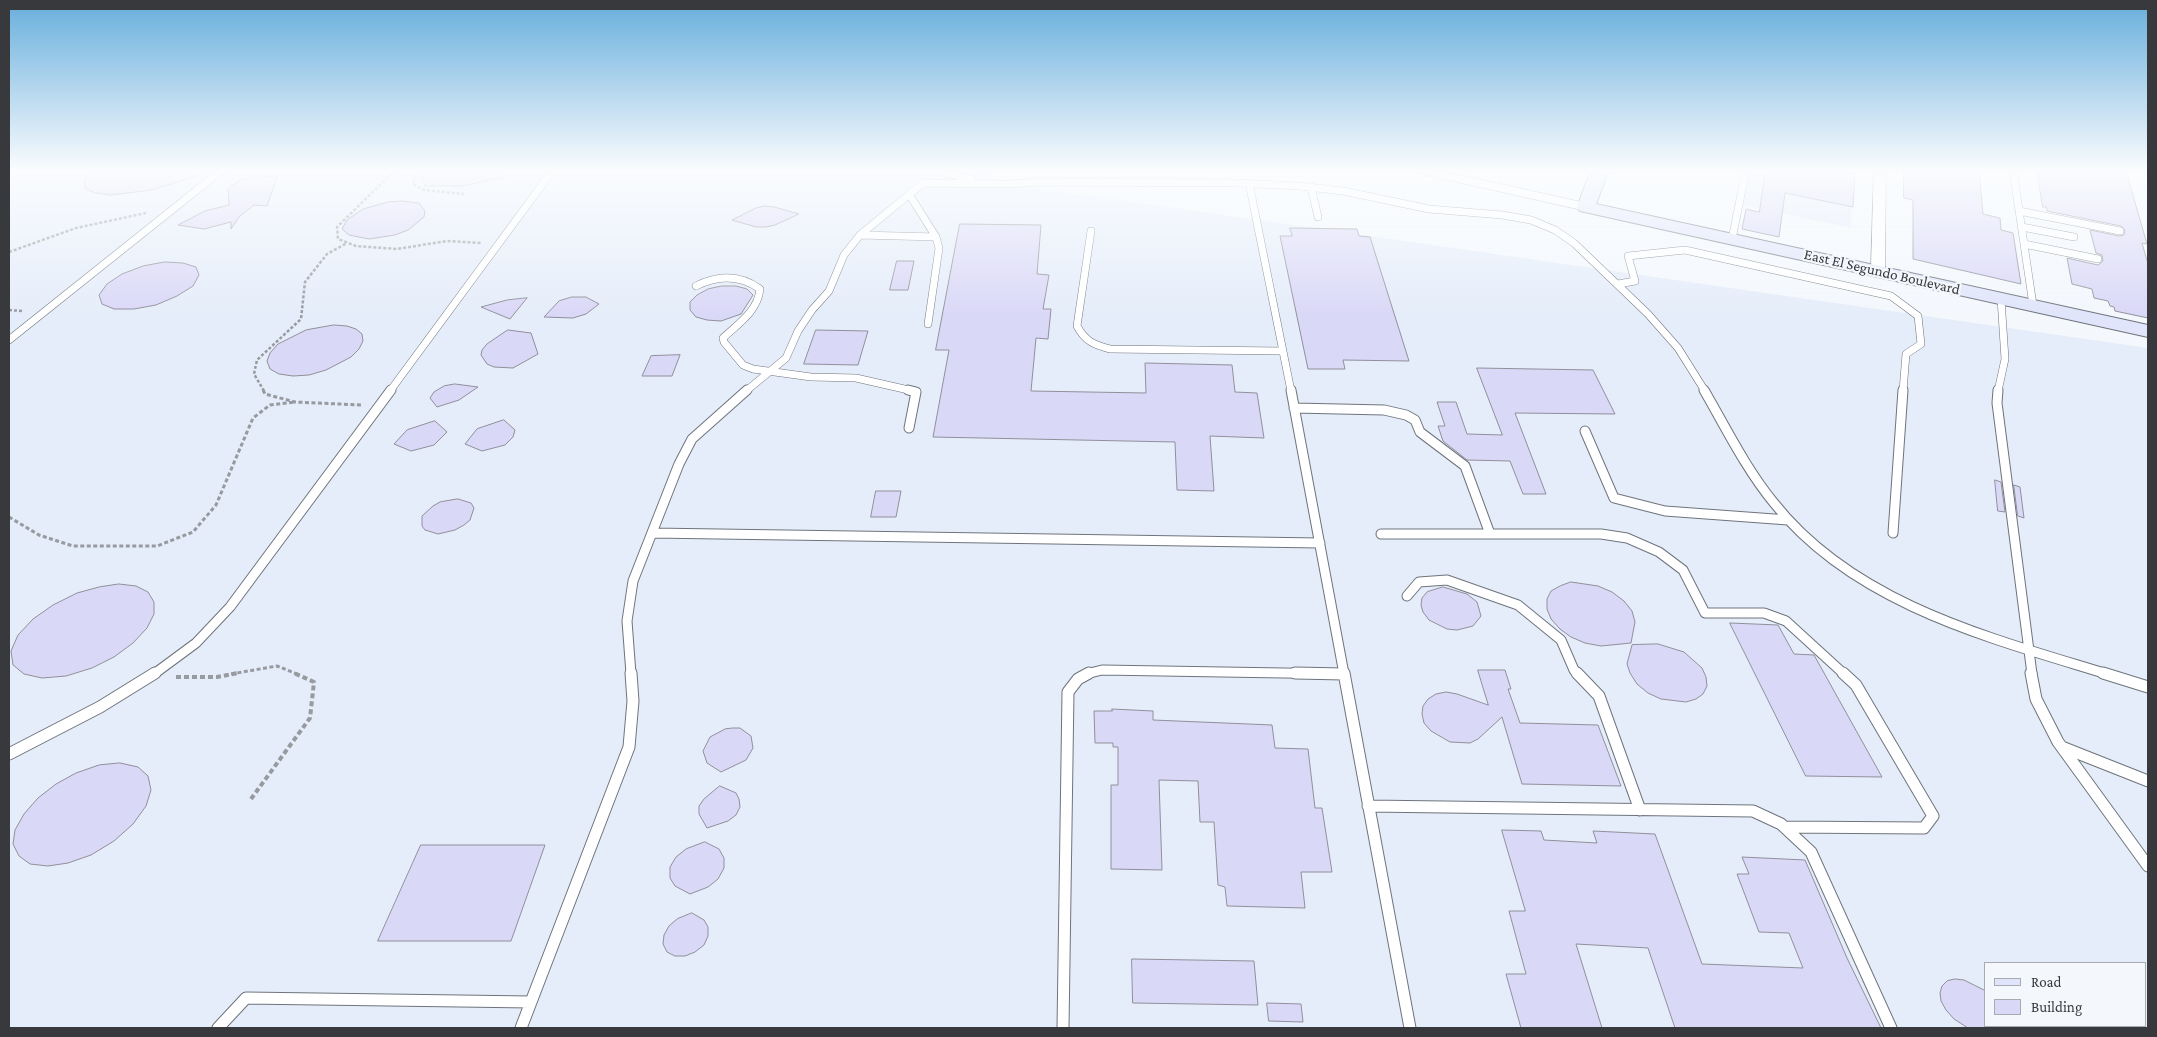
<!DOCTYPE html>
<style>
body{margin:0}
#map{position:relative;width:2157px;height:1037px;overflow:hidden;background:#f4f8fd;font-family:"Crimson Pro",serif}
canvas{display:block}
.frame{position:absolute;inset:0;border:10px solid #37393d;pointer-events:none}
.legend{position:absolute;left:1984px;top:962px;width:162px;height:65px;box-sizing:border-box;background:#f4f8fd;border:1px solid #a8acb0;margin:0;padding:6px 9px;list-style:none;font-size:15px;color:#37393d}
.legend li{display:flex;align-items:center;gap:10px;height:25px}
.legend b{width:25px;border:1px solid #a8acb0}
</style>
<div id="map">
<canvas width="2157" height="1037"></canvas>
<div class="frame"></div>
<ul class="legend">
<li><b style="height:6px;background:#e0e5fb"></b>Road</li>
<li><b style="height:14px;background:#dad8f7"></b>Building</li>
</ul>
</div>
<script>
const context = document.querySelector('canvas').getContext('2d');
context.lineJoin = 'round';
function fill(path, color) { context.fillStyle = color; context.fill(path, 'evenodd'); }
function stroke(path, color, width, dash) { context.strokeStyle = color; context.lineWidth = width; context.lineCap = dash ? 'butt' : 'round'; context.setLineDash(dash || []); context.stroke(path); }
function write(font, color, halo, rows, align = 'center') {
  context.font = font + ' "Crimson Pro",serif'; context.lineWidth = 4.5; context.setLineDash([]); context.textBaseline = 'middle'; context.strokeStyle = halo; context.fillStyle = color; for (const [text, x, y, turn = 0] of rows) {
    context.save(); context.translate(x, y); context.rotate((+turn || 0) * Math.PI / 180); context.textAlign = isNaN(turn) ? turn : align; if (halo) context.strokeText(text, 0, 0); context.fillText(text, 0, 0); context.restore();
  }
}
const built = new Path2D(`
 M9 170H978L1009 184 2148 348V1028H9ZM1986 963H2146V1026H1986Z
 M1749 170H1853L1851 228 1743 205Z`);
const building = new Path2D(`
 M91 170H203V174L152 190 111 195 95 193 86 189 84 181Z
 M421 170H503L504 177 463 186H425Z
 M1766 170H1836L1855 174 1853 207 1785 193 1779 237 1742 229 1746 209 1759 212Z
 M1904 170H1979L1983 214 2000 218 2001 230 2013 233 2021 284 1913 259V200L1904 198Z
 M2037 170 2126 171 2147 244 2142 243 2148 264V318L2115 311 2114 307 2110 306 2108 301 2094 298 2092 289 2072 284 2067 258 2098 265 2103 261 2102 255 2096 253 2090 230 2119 236 2124 235 2125 230 2121 226 2047 211 2046 207H2043Z
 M256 176 277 177 267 206 254 205 239 217 231 229V222L204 229 178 225 205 211 229 205 228 189 231 186 241 180Z
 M402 201 419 203 425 211 424 217 408 230 395 235 369 239 349 235 342 229 347 220 363 209 388 202Z
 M765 206 774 207 799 214 775 225 766 227H756L732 220 756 208Z
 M960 224 1041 225 1037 274 1049 275 1043 309H1051L1048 339 1036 338 1031 391 1146 393 1145 363 1232 365 1235 392 1257 393 1264 438 1210 436 1214 491 1177 490 1175 442 933 437 949 350H936Z
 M1290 228 1357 229 1359 236 1370 237 1409 361 1343 360 1345 369H1308L1280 236H1292Z
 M897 261H914L908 290H890Z
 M165 262 183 263 196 267 199 275 193 286 177 296 156 305 134 309H114L102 304 99 295 107 284 122 274 143 266Z
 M722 286H736L747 289 753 295 741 314 721 321 707 320 696 317 690 310V302L697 295 708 289Z
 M572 297H586L599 304 586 314 573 318 544 317 559 301Z
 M527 298 510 319 481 307 507 300Z
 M334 325 347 326 356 329 362 334 363 341 359 349 351 357 326 370 309 375 293 376 279 374 270 369 267 361 270 353 278 344 306 330Z
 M508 330 531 333 538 354 513 368 494 367 487 364 481 355 482 350 487 344Z
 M816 330 868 331 858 365 804 364Z
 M680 355 672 376H642L651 356Z
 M1477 368 1593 370 1615 414 1515 413 1546 494H1523L1510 461 1467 460 1443 441 1438 426H1445L1437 402H1456L1467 434 1502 435Z
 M455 384 478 387 459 400 437 407 430 398 434 392 444 386Z
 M504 420 515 430 513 437 505 445 482 451 465 444 477 429Z
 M435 421 447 432 434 445 411 451 394 444 407 430Z
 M1995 480 2001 482 2005 512 1998 511Z
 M2014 485 2020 487 2024 518 2018 516Z
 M876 491H901L896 517H871Z
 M458 499 471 503 474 508 470 520 464 525 455 530 438 534 425 530 422 526V516L433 506 440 502Z
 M1571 582 1598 586 1612 592 1624 601 1632 611 1635 622 1631 643 1601 646 1585 643 1571 637 1560 629 1551 619 1547 609V599L1551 591 1560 586Z
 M119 584 136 586 148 592 154 602V614L147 628 133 643 114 657 92 668 66 676 42 678 24 674 13 665 11 651 18 635 33 619 53 605 77 593 99 587Z
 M1443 587 1467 594 1477 602 1481 616 1473 626 1457 630 1447 629 1429 620 1423 612 1421 605 1422 598 1427 592Z
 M1730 623 1778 625 1794 654 1814 655 1882 777 1806 776Z
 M1658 644 1684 652 1702 668 1706 677 1707 686 1703 694 1696 699 1686 702 1661 699 1648 693 1637 684 1630 673 1627 664 1632 645Z
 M1478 670H1505L1511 689H1508L1520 723 1598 725 1621 786 1522 784 1502 717 1478 739 1470 743 1450 742 1431 731 1424 723 1422 714 1423 706 1428 699 1436 694 1446 692 1457 694 1488 705Z
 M1112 709 1153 711V720L1272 725 1275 748 1308 749 1315 808H1322L1332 872H1301L1305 908 1227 906 1225 887 1218 885 1214 822H1200L1198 781 1159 780 1162 870 1111 869V785H1118V747H1113V743H1095L1094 711H1112Z
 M733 728H740L751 736 753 748 746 760 721 772 707 763 703 751 710 737 725 729Z
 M120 763 138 767 148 776 151 790 146 806 133 824 114 841 91 855 68 863 48 866 30 864 19 856 13 844 15 830 24 814 38 798 56 784 76 773 99 765Z
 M720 786 736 793 739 799 740 807 736 815 728 821 707 828 699 814V806L704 799Z
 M1502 830 1541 831 1544 840 1597 843 1593 831 1655 834 1702 964 1803 968 1789 933 1759 932 1737 874H1749L1742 857 1805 860 1847 958 1881 1028H1675L1648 948 1576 944 1602 1028H1521L1506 974H1526L1509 911H1525Z
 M705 842 719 849 724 858V868L718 879 708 887 690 894 675 886 670 878V867L676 857 686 849Z
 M421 845H545L511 941H378Z
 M692 913 704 920 708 927V936L704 945 695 952 685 956H675L667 952 663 944 664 935 669 926 677 919Z
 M1132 959 1254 961 1258 1005 1133 1003Z
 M1955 979 1964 980 1986 991V1028H1968L1954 1019 1946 1010 1941 1001 1940 993 1942 986 1947 981Z
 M1267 1003 1301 1004 1303 1022 1269 1021Z`);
const pathFar2 = new Path2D(`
 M395 170 337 227 338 239 356 246 397 249 447 241 482 243
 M417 170 413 184 424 190 464 194
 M9 252 76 228 146 213
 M9 310 22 311
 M264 391 254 374 257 360 301 319 305 282 327 254 347 243`);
const pathFar1 = new Path2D(`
 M263 390 265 394 295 402 361 405
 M9 517 39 535 73 546H157L193 532 216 505 253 418 270 405 295 402
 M231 674 277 666 297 674`);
const path = new Path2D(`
 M176 677H217L238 673
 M251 799 310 718 314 682 294 673`);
const serviceFar2 = new Path2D(`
 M932 170 972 179
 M2013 170 2033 305
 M1249 183 1291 391
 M1311 187 1318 217
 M909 194 936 237 939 248 928 324
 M2019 211 2120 231
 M2022 227 2074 237
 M1091 231 1077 326C1085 341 1094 345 1110 349L1282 351
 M860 235 936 237
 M1732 239 1746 170
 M2024 244 2098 259
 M1618 284 1635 281 1628 256 1685 250 1891 296 1918 316 1921 344 1906 354 1903 391
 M696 286C718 275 739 274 760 289 758 311 738 324 723 338L724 342 743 365 753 369 811 377 856 378 913 391
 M9 340 222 170
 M390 391 553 170
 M746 391 786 358 798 331 812 310 829 291 844 255 860 235 923 183 1009 184 1040 182 1236 183 1299 186 1343 191 1429 209 1502 215 1531 220 1555 230 1574 243 1648 314 1678 348 1705 391
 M1998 391 2005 359 2001 299`);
const serviceFar1 = new Path2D(`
 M908 390 916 392 909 428
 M1291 390 1344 674
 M1704 390C1726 428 1746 469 1774 503 1854 604 1990 638 2107 674
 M1998 390 1997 403 2032 674
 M1294 408 1384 410 1406 415 1415 420 1420 432 1465 466 1490 534
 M1585 431 1614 498 1665 511 1788 520
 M652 533 1320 543
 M1893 533 1903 390
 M1381 534H1601L1627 538 1659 552 1683 570 1705 613H1764L1786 621 1844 674
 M1407 596 1419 582 1447 580 1518 605 1561 640 1574 670 1578 674
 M154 674 196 643 230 607 391 390
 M631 674 627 621 633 581 679 464 692 439 747 390
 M1086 674 1102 670 1344 674`);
const service = new Path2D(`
 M1295 673 1344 674
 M1344 673 1410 1028
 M1577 673 1599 696 1640 810
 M2031 673 2036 699 2058 742 2148 866
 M2103 673 2148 687
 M2062 747 2148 781
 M9 754 100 707 155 673
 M1368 806 1753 811 1781 824 1811 852 1891 1028
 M1785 827 1924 828 1933 816 1856 685 1843 673
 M218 1028 246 998 531 1002
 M521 1028 629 747 633 701 631 673
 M1063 1028 1068 692 1078 679 1089 673`);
const minor = new Path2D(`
 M1415 170H1438L1586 203 1592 207 1586 211 1421 174Z
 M1874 170H1886L1885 271 1878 275 1871 271Z`);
const secondary = new Path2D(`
 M1591 170H1609L1596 204 2148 325V337L1580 211 1577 207Z`);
const farStreetnames = [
 ["East El Segundo Boulevard",1882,272,13]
];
fill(built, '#e5edfa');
fill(building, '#dad8f7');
stroke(building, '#91909a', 1);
stroke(serviceFar2, '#6f747c', 8);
stroke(serviceFar1, '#6f747c', 11);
stroke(service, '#6f747c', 13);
stroke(minor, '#6f747c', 1);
stroke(secondary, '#6f747c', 2);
stroke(pathFar2, '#979a9f', 2.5, [3, 2]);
stroke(pathFar1, '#979a9f', 3, [4, 2.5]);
stroke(path, '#979a9f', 4, [5, 3]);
stroke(serviceFar2, '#fff', 7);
stroke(serviceFar1, '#fff', 9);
stroke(service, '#fff', 11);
fill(minor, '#fff');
fill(secondary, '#e0e5fb');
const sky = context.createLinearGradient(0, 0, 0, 315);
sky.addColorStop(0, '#67aedc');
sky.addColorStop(0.54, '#fafcfe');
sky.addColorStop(1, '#fafcfe00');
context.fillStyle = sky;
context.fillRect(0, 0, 2157, 315);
write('15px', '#37393d', '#f4f8fd', farStreetnames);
</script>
